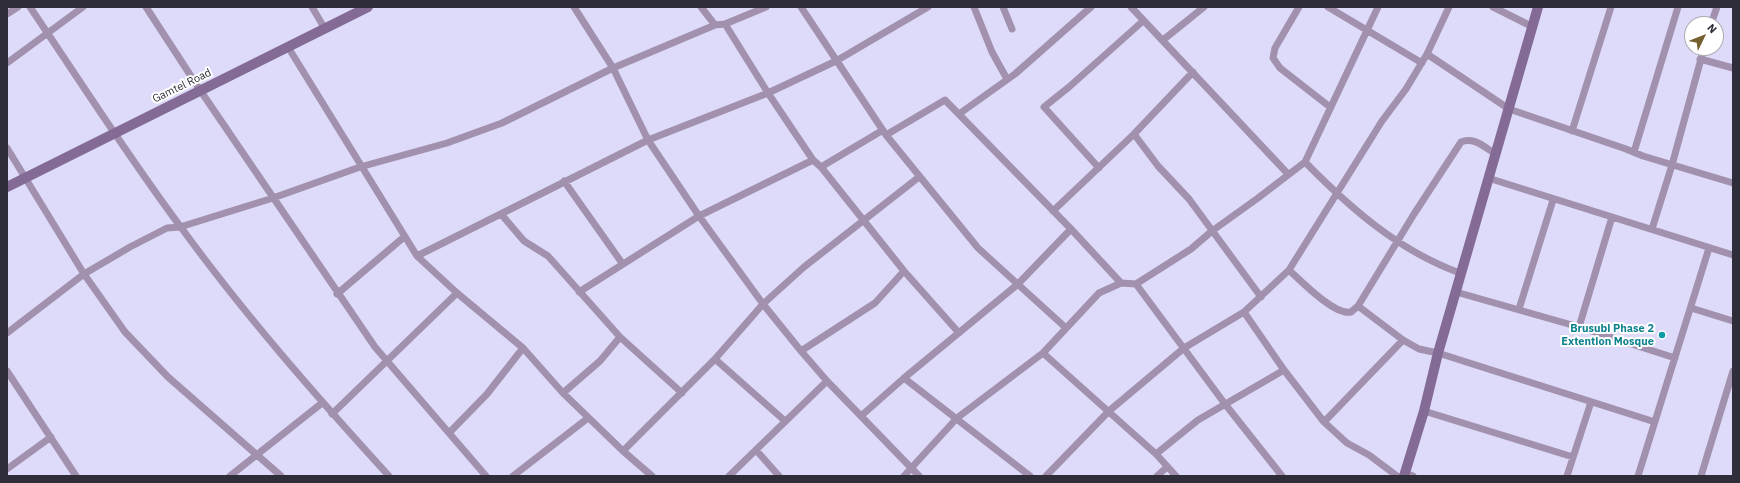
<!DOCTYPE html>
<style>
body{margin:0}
#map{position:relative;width:1740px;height:483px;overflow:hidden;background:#dedbfa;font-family:"IBM Plex Sans",sans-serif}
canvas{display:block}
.frame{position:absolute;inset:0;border:8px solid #2f2d39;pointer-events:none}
.north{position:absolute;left:1684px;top:16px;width:40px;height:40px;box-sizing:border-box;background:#fff;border:1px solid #acabb0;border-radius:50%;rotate:47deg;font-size:11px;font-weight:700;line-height:16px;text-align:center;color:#2f2d39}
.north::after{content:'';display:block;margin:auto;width:14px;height:18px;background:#755f2f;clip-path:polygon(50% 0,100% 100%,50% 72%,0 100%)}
</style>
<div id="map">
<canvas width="1740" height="483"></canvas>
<div class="frame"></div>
<div class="north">N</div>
</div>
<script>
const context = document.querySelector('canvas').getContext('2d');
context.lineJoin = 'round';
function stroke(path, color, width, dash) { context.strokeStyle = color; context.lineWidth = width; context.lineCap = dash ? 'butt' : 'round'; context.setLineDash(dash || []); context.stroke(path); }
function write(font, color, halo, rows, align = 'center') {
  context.font = font + ' "IBM Plex Sans",sans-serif'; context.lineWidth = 4; context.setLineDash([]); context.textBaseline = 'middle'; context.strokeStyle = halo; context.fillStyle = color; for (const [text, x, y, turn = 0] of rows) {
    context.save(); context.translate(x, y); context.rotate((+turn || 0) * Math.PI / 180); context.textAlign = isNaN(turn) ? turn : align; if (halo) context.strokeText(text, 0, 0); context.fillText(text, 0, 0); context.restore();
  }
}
const street = new Path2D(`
 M30 7C80 81 127 155 180 226 244 314 316 396 389 476
 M146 7 200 90 375 347 486 476
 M312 7 325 29
 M574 7 613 68 648 140 699 216 763 304 801 351 827 381 919 476
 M701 7 715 25
 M801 7 886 135 978 248 1066 328
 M974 7 992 52 1007 79
 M1003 7 1012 29
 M1131 7 1288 174
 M1299 7 1275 48 1273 58 1280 68 1330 107
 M1328 7 1422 63
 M1493 7 1533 27
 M7 14 18 7
 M725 24 768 93 813 160 821 167 904 271 959 333
 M1711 24 1717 7
 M1163 40 1204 7
 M288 47 417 256 457 293 523 348 563 393 623 451 652 476
 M1427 54 1509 109 1626 149 1643 156 1733 183
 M1700 59 1733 68
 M7 63 83 7
 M959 114 1015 74 1091 7
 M1572 131 1611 7
 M1134 134 1158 166 1189 199 1261 297
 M886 135 945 100 1071 229 1121 283
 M7 148 84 274 125 332 168 377 281 476
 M1634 152 1678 7
 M1305 162C1350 208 1399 251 1460 273
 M821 167 883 130
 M1099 168 1044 107 1069 87 1143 21
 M1488 178 1733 255
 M564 181 622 263
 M1053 211 1134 134 1193 72
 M501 214 524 241 548 256 620 337 682 393
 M1652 229 1672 165 1704 48
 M417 256 648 140 768 93 836 61 928 7
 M1289 270C1301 281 1335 316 1351 312L1358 306 1403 340 1419 349 1438 353 1655 422
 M1136 284 1225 404 1282 476
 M579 292 699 216 813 160
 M1456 292 1579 327 1675 358
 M337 294 404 237
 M1358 306 1414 214 1461 142C1474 136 1485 148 1496 154
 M1691 308 1733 321
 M1519 309 1553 200
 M1244 312 1284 370 1324 422 1347 443 1369 455 1397 476
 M1579 327 1612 217
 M7 333 84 274 130 247 167 228 180 227 273 198 360 167 447 143 502 123 613 68 715 25 725 24 766 7
 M801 351 875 303 904 271
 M1043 353 1156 454 1176 476
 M715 359 785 421
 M7 371 76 476
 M904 378 1030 476
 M563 393 600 361 620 337
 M1424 411 1573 457
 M332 414 457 293
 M861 416 904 378 1018 284 1071 229
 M1324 422 1403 340
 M449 433 487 394 523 348
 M756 450 779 476
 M623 451 715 359 763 304 804 267 919 177
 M1156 454 1198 420 1284 370
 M7 469 51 437
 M1405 473 1413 476
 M230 476 322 403
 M513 476 588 418
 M729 476 827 381
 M904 476 957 418 1043 353 1099 293 1121 283 1136 284 1191 249 1212 231 1258 198 1305 162 1378 7
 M1046 476 1109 411 1184 348 1244 312 1289 270 1382 121 1406 89 1427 54 1449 7
 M1157 476 1167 467
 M1567 476 1591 402
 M1638 476 1709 248
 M1701 476 1733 371`);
const secondary = new Path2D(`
 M7 187 368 7
 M1404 476 1424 411 1438 353 1538 7`);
const markers = [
 [1662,335,4,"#0f9aa8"]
];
const streetNames = [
 ["Gamtel Road",182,86,-26]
];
const cultureNames = [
 ["Brusubi Phase 2",1654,329],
 ["Extention Mosque",1654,342]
];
stroke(street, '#a291ae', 7);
stroke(secondary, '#846b95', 10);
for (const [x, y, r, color] of markers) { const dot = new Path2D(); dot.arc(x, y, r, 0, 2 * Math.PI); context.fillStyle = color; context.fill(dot); stroke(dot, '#fff', 1.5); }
write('11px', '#2f2d39', '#fff', streetNames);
write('bold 11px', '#0d838f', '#fff', cultureNames, 'right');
</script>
